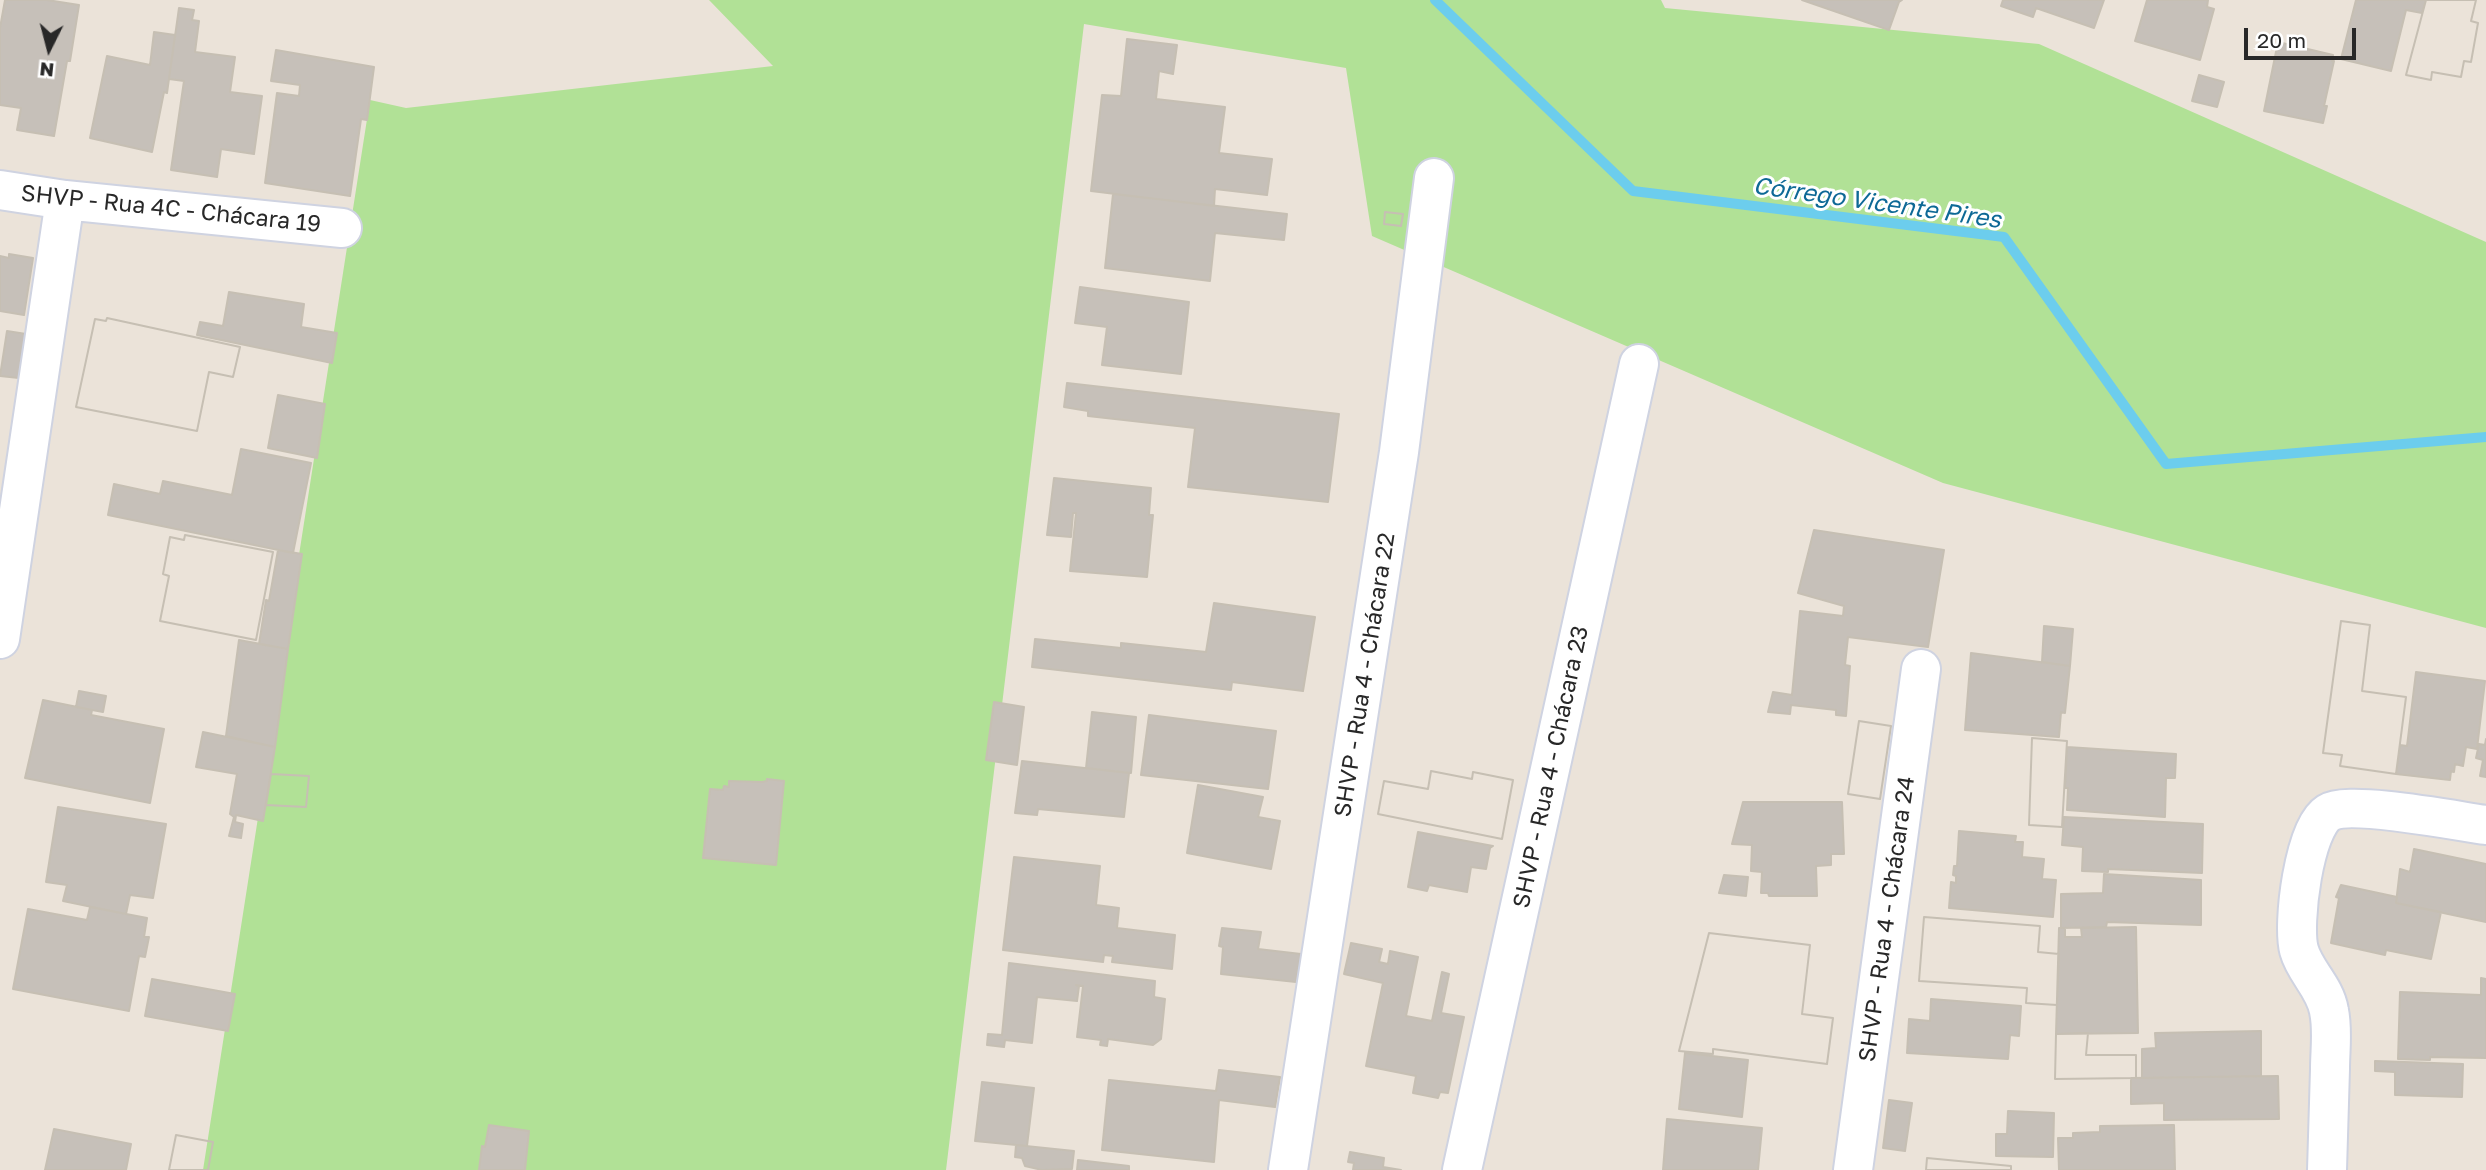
<!DOCTYPE html>
<meta charset="utf-8">
<style>
body{margin:0}
#map{position:relative;width:2486px;height:1170px;overflow:hidden;background:#ebe3d9;font-family:"Golos Text",sans-serif}
canvas{display:block}
.north{position:absolute;left:14px;top:14px;width:70px;height:70px;-webkit-text-stroke:5px #fff;paint-order:stroke;rotate:186deg;font-size:19px;font-weight:700;line-height:28px;text-align:center;color:#282828}
.north::after{content:'';display:block;margin:auto;width:24px;height:32px;background:#282828;clip-path:polygon(50% 0,100% 100%,50% 72%,0 100%)}
.scale{position:absolute;left:2244px;top:28px;width:112px;height:32px;box-sizing:border-box;border:4px solid #282828;border-top:0;padding-left:9px;font-size:21px;line-height:24px;white-space:nowrap;color:#282828;-webkit-text-stroke:5px #fff;paint-order:stroke}
</style>
<div id="map">
<canvas width="2486" height="1170"></canvas>
<div class="north">N</div>
<div class="scale">20 m</div>
</div>
<script>
const context = document.querySelector('canvas').getContext('2d');
context.lineJoin = 'round';
function fill(path, color) { context.fillStyle = color; context.fill(path, 'evenodd'); }
function stroke(path, color, width, dash) { context.strokeStyle = color; context.lineWidth = width; context.lineCap = dash ? 'butt' : 'round'; context.setLineDash(dash || []); context.stroke(path); }
function write(font, color, halo, rows, align = 'center') {
  context.font = font + ' "Golos Text",sans-serif'; context.lineWidth = 6; context.setLineDash([]); context.textBaseline = 'middle'; context.strokeStyle = halo; context.fillStyle = color; for (const [text, x, y, turn = 0] of rows) {
    context.save(); context.translate(x, y); context.rotate((+turn || 0) * Math.PI / 180); context.textAlign = isNaN(turn) ? turn : align; if (halo) context.strokeText(text, 0, 0); context.fillText(text, 0, 0); context.restore();
  }
}
const green = new Path2D(`
 M709 0H1661L1665 8 2039 44 2486 242V628L1943 483 1372 236 1346 68 1084 24 946 1170H203L370 100 406 108 773 66Z`);
const stream = new Path2D(`
 M1435 0 1633 191 2004 237 2166 464 2486 437`);
const building = new Path2D(`
 M5 0H47L79 5 70 61H67L54 136 17 130 21 108 0 105V28Z
 M1802 0H1902L1899 2 1889 30Z
 M2003 0H2104L2094 28 2036 8 2033 17 2001 6Z
 M2147 0H2208L2207 7 2214 9 2200 60 2135 41Z
 M2356 0H2426L2422 13 2406 10 2391 71 2341 59Z
 M2426 0H2476L2471 21 2478 23 2471 62 2464 61 2461 77 2432 72 2431 80 2406 75Z
 M2426 0H2476L2471 21 2478 23 2471 62 2464 61 2461 77 2432 72 2431 80 2406 75Z
 M179 8 194 10 192 20 199 21 195 52 235 57 230 92 262 96 254 154 221 149 217 177 171 170 184 81 169 79Z
 M154 32 175 35 167 93 164 92 152 152 90 138 107 56 150 65Z
 M1127 39 1177 45 1173 74 1159 71 1156 99 1225 107 1219 153 1272 159 1267 195 1215 189 1214 206 1091 191 1102 95 1121 96Z
 M2278 42 2333 55 2332 61H2334L2324 106H2327L2323 123 2264 111Z
 M276 50 374 67 367 120 361 119 350 196 265 183 277 93 299 96 300 85 271 81Z
 M2199 75 2224 82 2217 107 2192 101Z
 M1113 194 1287 214 1284 240 1215 233 1210 281 1105 268Z
 M1385 212 1403 214 1401 226 1384 224Z
 M1385 212 1403 214 1401 226 1384 224Z
 M9 254 33 258 24 315 0 311V256L9 258Z
 M1080 287 1189 302 1181 374 1102 365 1107 327 1075 323Z
 M229 292 304 304 301 327 337 333 332 363 197 335 200 322 223 326Z
 M107 318 240 347 233 377 209 372 197 431 76 407 95 319 106 321Z
 M107 318 240 347 233 377 209 372 197 431 76 407 95 319 106 321Z
 M7 331 26 334 19 378 0 376Z
 M1067 383 1339 414 1328 502 1188 487 1195 428 1088 416V411L1064 407Z
 M278 395 325 404 317 458 268 448Z
 M241 449 311 463 293 553 108 515 114 484 160 494 163 481 232 495Z
 M1054 478 1151 488 1149 515H1153L1147 577 1070 571 1076 513H1073L1071 537 1047 535Z
 M1814 530 1944 550 1928 647 1848 637 1845 665 1850 666 1846 716 1836 715V710L1791 705 1790 714 1768 712 1773 692 1792 695 1800 611 1843 616 1844 606 1798 593Z
 M185 535 273 552 256 640 160 621 169 576 163 574 170 537 184 540Z
 M185 535 273 552 256 640 160 621 169 576 163 574 170 537 184 540Z
 M278 550 302 554 288 649 259 644 266 600 269 601Z
 M1214 603 1315 617 1303 691 1232 682 1231 690 1032 667 1035 639 1121 648V643L1206 652Z
 M2341 621 2370 625 2362 691 2406 697 2396 774 2340 766 2342 755 2323 753Z
 M2341 621 2370 625 2362 691 2406 697 2396 774 2340 766 2342 755 2323 753Z
 M2044 626 2073 629 2070 666 2042 662Z
 M239 640 288 649 275 747 226 736Z
 M1971 653 2070 666 2065 713 2061 712 2059 737 1965 730Z
 M2416 672 2485 681 2477 749 2466 747 2463 766 2455 764 2454 772 2451 771 2450 780 2396 774 2400 745 2407 746Z
 M79 691 106 696 103 712 76 707Z
 M43 700 92 710 91 715 164 729 150 803 25 778Z
 M994 702 1024 707 1017 765 986 760Z
 M1092 712 1136 717 1131 773 1086 768Z
 M1149 715 1276 731 1268 789 1141 775Z
 M1859 721 1891 726 1880 799 1848 794Z
 M1859 721 1891 726 1880 799 1848 794Z
 M203 732 275 747 263 821 236 815 235 822 243 824 241 838 229 836 234 817 230 814 237 774 196 767Z
 M2032 738 2067 741 2062 827 2029 825Z
 M2032 738 2067 741 2062 827 2029 825Z
 M2486 739V777L2480 776 2483 760 2476 758 2479 744 2485 745Z
 M2067 747 2176 754 2175 778H2166L2165 817 2067 810 2068 788H2065Z
 M1022 761 1129 773 1124 817 1038 809 1037 815 1015 813Z
 M1431 771 1472 779 1473 772 1513 780 1502 839 1378 814 1384 781 1428 789Z
 M1431 771 1472 779 1473 772 1513 780 1502 839 1378 814 1384 781 1428 789Z
 M271 774 309 776 306 807 266 805Z
 M271 774 309 776 306 807 266 805Z
 M767 779 784 781 776 865 703 858 710 789 723 790 724 786 729 787V781L762 782 767 781Z
 M1198 785 1263 797 1258 817 1280 821 1271 869 1187 853Z
 M1743 802H1842L1844 854H1831V865L1816 866 1817 896H1769L1768 893H1761L1762 872 1751 871 1752 845 1732 844Z
 M58 807 166 824 153 898 130 895 126 914 63 901 67 885 46 882Z
 M2064 817 2203 824 2202 873 2108 869V872L2082 871 2083 847 2062 845Z
 M1959 831 2016 836 2015 842H2023L2022 857 2044 859 2042 879 2056 880 2053 917 1949 908 1951 882 1956 883V876L1953 875 1954 866H1957Z
 M1418 832 1493 846 1490 848 1486 869 1471 867 1467 892 1429 885 1427 891 1408 887Z
 M2414 849 2486 864V922L2396 903 2400 869 2410 872Z
 M1014 857 1100 866 1096 905 1119 908 1117 928 1175 935 1172 969 1112 962 1113 956 1104 955 1103 962 1003 950Z
 M2104 874 2201 880V925L2107 922 2106 927 2061 928V894L2103 893Z
 M1724 875 1748 877 1746 896 1719 893Z
 M2341 885 2397 897 2396 903 2441 912 2431 959 2386 950 2385 955 2331 943 2339 898 2336 897Z
 M90 907 147 918 144 937H149L145 957 139 956 129 1011 13 989 28 909 87 920Z
 M1924 917 2040 926 2038 952 2059 954 2057 1005 2026 1003 2027 988 1919 981Z
 M1924 917 2040 926 2038 952 2059 954 2057 1005 2026 1003 2027 988 1919 981Z
 M2136 927 2138 1033 2056 1034 2059 928H2065V937H2082L2081 928Z
 M1222 928 1261 932 1258 949 1301 954 1296 982 1221 974 1223 947 1219 946Z
 M1709 933 1810 945 1802 1014 1833 1018 1827 1064 1713 1049V1054L1679 1051Z
 M1709 933 1810 945 1802 1014 1833 1018 1827 1064 1713 1049V1054L1679 1051Z
 M1351 943 1382 949 1379 962 1388 964 1390 951 1418 957 1406 1016 1432 1021 1442 972 1449 974 1441 1013 1464 1017 1448 1093 1440 1092 1438 1098 1413 1093 1416 1076 1366 1066 1383 983 1344 974Z
 M1009 963 1155 981 1154 997 1165 999 1161 1039 1153 1045 1108 1039 1107 1046 1100 1045 1101 1040 1077 1037 1083 986 1076 985 1079 986 1077 1001 1037 997 1032 1043 1005 1040 1004 1047 987 1045 988 1034 1002 1035Z
 M2481 978 2486 979V1058L2430 1057V1060L2398 1059 2400 992 2481 995Z
 M152 979 235 994 228 1031 145 1016Z
 M1931 999 2021 1006 2019 1036 2010 1035 2008 1059 1907 1053 1909 1019 1930 1021Z
 M2261 1031V1076L2142 1078V1049L2156 1048 2155 1033Z
 M2088 1033 2086 1055H2136V1078L2055 1079 2056 1034Z
 M2088 1033 2086 1055H2136V1078L2055 1079 2056 1034Z
 M1685 1053 1748 1060 1742 1117 1679 1109Z
 M2375 1061 2463 1064 2462 1097 2395 1095V1072L2375 1071Z
 M1219 1070 1280 1077 1275 1107 1219 1100 1214 1162 1102 1150 1109 1080 1216 1091Z
 M2278 1076 2279 1119 2164 1120V1103L2131 1104V1078Z
 M982 1082 1034 1088 1027 1146 975 1141Z
 M1889 1100 1912 1103 1905 1151 1883 1148Z
 M2008 1111 2054 1113 2053 1157 1996 1156V1134H2007Z
 M1667 1119 1762 1128 1758 1170H1663Z
 M489 1125 529 1131 525 1170H479L482 1146 485 1147Z
 M2174 1125 2175 1170H2059L2058 1138H2073V1133L2100 1132V1126Z
 M54 1129 131 1144 126 1170H45Z
 M176 1135 213 1142 208 1170H169Z
 M176 1135 213 1142 208 1170H169Z
 M1016 1145 1074 1151 1072 1169 1042 1170 1025 1166 1022 1158 1015 1157Z
 M1350 1152 1384 1158 1383 1167 1401 1170H1353L1354 1163 1348 1162Z
 M1927 1158 2011 1166V1170H1926Z
 M1927 1158 2011 1166V1170H1926Z
 M1078 1160 1129 1166V1170H1077Z`);
const minor = new Path2D(`
 M0 190 65 200 342 228
 M0 639 65 200
 M1288 1170 1399 452 1434 178
 M1462 1170 1639 364
 M1853 1170 1921 669
 M2327 1170C2328 1136 2329 1103 2330 1069 2330 1050 2333 1030 2329 1011 2325 987 2305 972 2299 950 2292 924 2304 828 2328 813 2349 800 2457 821 2486 825`);
const streetNames = [
 ["SHVP - Rua 4C - Chácara 19",171,209,6],
 ["SHVP - Rua 4 - Chácara 22",1365,675,-81],
 ["SHVP - Rua 4 - Chácara 23",1551,767,-78],
 ["SHVP - Rua 4 - Chácara 24",1887,919,-82]
];
const waterNames = [
 ["Córrego Vicente Pires",1877,203,8]
];
fill(green, '#b1e196');
stroke(stream, '#6ccded', 10);
fill(building, '#c6c0b9');
stroke(building, '#c6bfb3', 2);
stroke(minor, '#cfd3e1', 42);
stroke(minor, '#fff', 38);
write('23px', '#282828', '#fff', streetNames);
write('italic 24px', '#0e6996', '#fff', waterNames);
</script>
